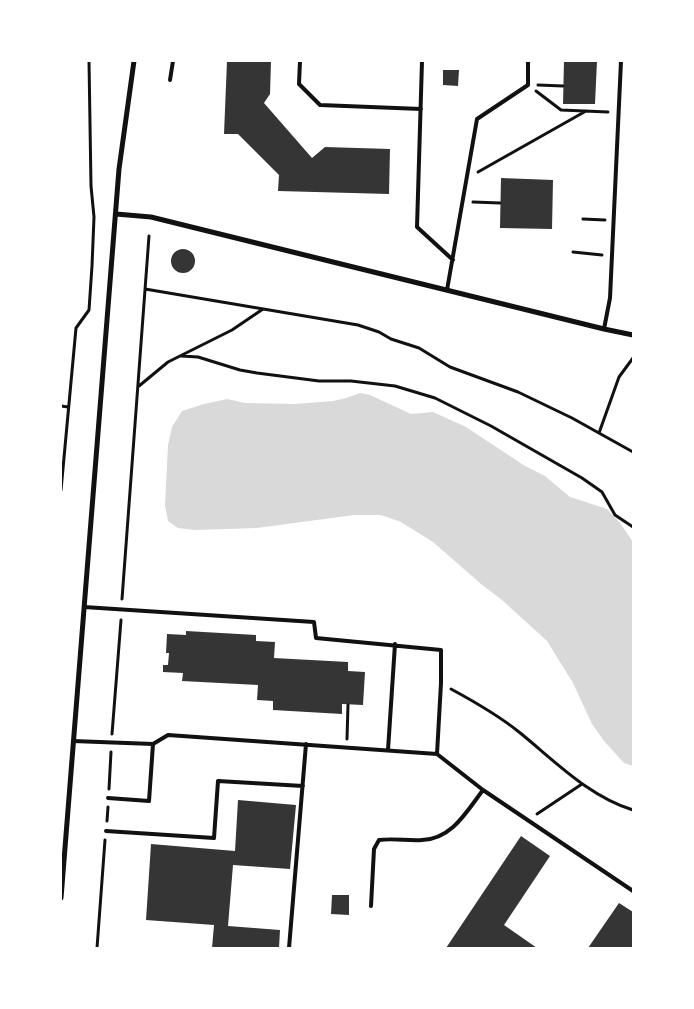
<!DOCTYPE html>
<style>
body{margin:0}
#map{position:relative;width:694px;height:1009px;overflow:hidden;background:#fff;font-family:Mulish,sans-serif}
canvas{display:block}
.frame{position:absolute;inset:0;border:62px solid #fff;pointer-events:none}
</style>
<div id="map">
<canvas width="694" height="1009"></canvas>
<div class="frame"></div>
</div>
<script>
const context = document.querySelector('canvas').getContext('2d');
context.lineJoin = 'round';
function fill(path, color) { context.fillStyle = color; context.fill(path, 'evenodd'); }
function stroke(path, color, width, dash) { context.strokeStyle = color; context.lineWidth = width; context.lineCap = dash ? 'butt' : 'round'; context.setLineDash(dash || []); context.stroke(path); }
const water = new Path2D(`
 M360 393 370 395 411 414 433 412 466 427 525 466 545 476 570 497 607 509 620 523 633 542V766L624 763 604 741 592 724 573 683 547 641 502 600 481 584 433 542 401 522 381 515H354L257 528 195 530 178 528 168 521 165 505 168 445 172 427 182 411 204 404 227 399 245 403 295 404 333 401 346 398Z`);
const building = new Path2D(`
 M227 61H271L270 94 264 103 312 158 325 147 390 149 389 194 278 191 279 175 238 134H224Z
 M564 61H597L595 104H563Z
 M443 70H459L458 86 443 85Z
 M501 178 553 180 552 229 500 228Z
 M171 261a12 12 0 1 1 24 0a12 12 0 1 1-24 0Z
 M186 631 256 635V641L275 642 274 658 348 662V671L365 672 363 705 342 704V714L273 710V701L257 700 258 685 182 681 183 673 163 672V665H168L169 653H166L167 634 186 635Z
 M238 800 296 805 290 869 233 865 228 926 280 930 279 948H212L214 925 146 920 151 844 235 851Z
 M521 836 550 856 504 925 537 948H446Z
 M332 895H349V915L331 914Z
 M619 903 633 912V945L631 948H588Z`);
const path = new Path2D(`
 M538 85 563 86
 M536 91 561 110 608 112
 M478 172 586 111
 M473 202 500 203
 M583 219 605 220
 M573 252 602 255
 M145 289 358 325 379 332 391 339 419 348 450 367 518 392 572 418 633 452
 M181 356 198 357 240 370 257 373 319 381H351L395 386 435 398 491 426 582 478 602 492 615 515 633 527
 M139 386 168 362 232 330 263 309
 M61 406 68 407
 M599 433 619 377 633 358
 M61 490 76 328 89 310 92 266 94 217 91 186 89 61
 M122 599 149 236
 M451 689C475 702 498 715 519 732 555 761 588 796 633 810
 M112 734 121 620
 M347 739 348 705
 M109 789 111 752
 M537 814 582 784
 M107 821 108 807
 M97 948 105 840`);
const service = new Path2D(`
 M300 61 299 84 320 105 421 109
 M422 61 417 227 453 260
 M170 80 173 61
 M447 290 477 119 528 85V61
 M604 329 610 298 621 61
 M84 607 314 622 316 638 441 650V683L437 754
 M73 741 153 744 168 735 437 754 483 790 633 891
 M388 750 395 644
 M108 798 149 801 153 744
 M106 831 214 838 218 781 303 786
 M371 906 374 849 379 840C394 838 408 841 422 840 452 839 467 811 483 790
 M289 948 306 744`);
const minor = new Path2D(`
 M116 214 151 217 604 329 633 335
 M61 898 119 169 134 61`);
fill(water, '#d9d9d9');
fill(building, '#353535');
stroke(path, '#111', 3);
stroke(service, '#111', 4);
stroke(minor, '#111', 5);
</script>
